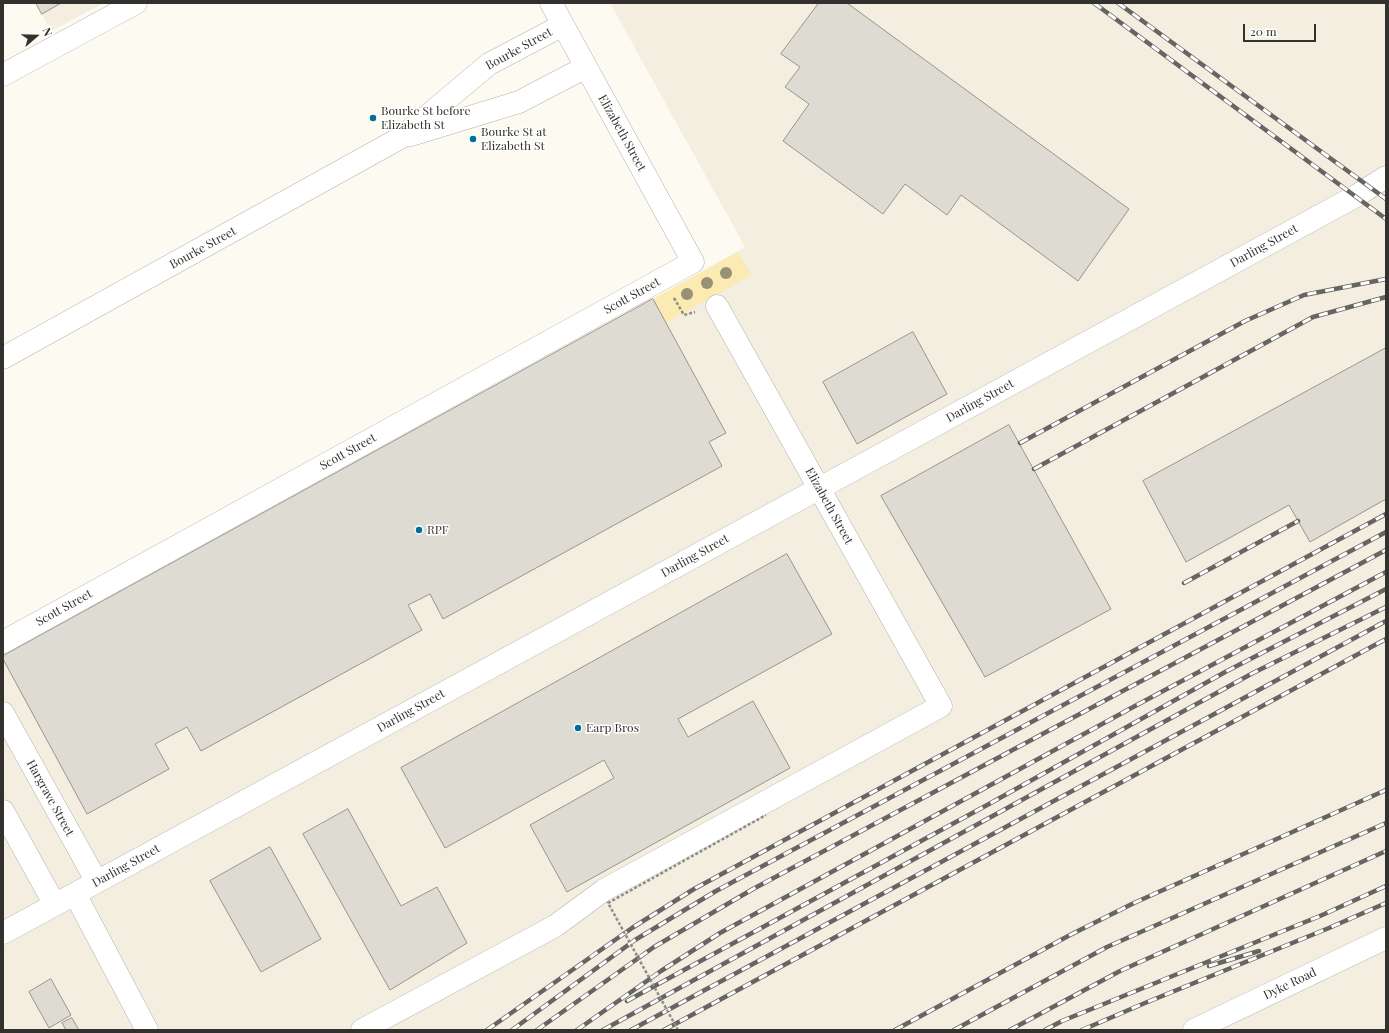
<!DOCTYPE html>
<style>
body{margin:0}
#map{position:relative;width:1389px;height:1033px;overflow:hidden;background:#fdfaf2;font-family:"Playfair Display",serif}
canvas{display:block}
.frame{position:absolute;inset:0;border:4px solid #32312e;pointer-events:none}
.north{position:absolute;left:16px;top:16px;width:40px;height:40px;-webkit-text-stroke:3px #fff;paint-order:stroke;rotate:70deg;font-size:11px;font-weight:700;line-height:16px;text-align:center;color:#32312e}
.north::after{content:'';display:block;margin:auto;width:14px;height:18px;background:#32312e;clip-path:polygon(50% 0,100% 100%,50% 72%,0 100%)}
.scale{position:absolute;left:1243px;top:24px;width:73px;height:18px;box-sizing:border-box;border:2px solid #32312e;border-top:0;padding-left:5px;font-size:12px;line-height:14px;white-space:nowrap;color:#32312e;-webkit-text-stroke:3px #fff;paint-order:stroke}
</style>
<div id="map">
<canvas width="1389" height="1033"></canvas>
<div class="frame"></div>
<div class="north">N</div>
<div class="scale">20 m</div>
</div>
<script>
const context = document.querySelector('canvas').getContext('2d');
context.lineJoin = 'round';
function fill(path, color) { context.fillStyle = color; context.fill(path, 'evenodd'); }
function stroke(path, color, width, dash) { context.strokeStyle = color; context.lineWidth = width; context.lineCap = dash ? 'butt' : 'round'; context.setLineDash(dash || []); context.stroke(path); }
function write(font, color, halo, rows, align = 'center') {
  context.font = font + ' "Playfair Display",serif'; context.lineWidth = 3; context.setLineDash([]); context.textBaseline = 'middle'; context.strokeStyle = halo; context.fillStyle = color; for (const [text, x, y, turn = 0] of rows) {
    context.save(); context.translate(x, y); context.rotate((+turn || 0) * Math.PI / 180); context.textAlign = isNaN(turn) ? turn : align; if (halo) context.strokeText(text, 0, 0); context.fillText(text, 0, 0); context.restore();
  }
}
const built = new Path2D(`
 M36 3H104L51 31Z
 M610 3H1386V1030H3V656L653 299 745 247Z`);
const green = new Path2D(`
 M738 252 751 275 666 323 653 299Z`);
const building = new Path2D(`
 M36 3H61L42 14Z
 M819 3H847L1129 209 1078 281 961 195 947 215 905 184 883 214 783 141 809 104 785 87 800 67 781 54Z
 M653 299 726 433 709 442 722 466 443 619 430 594 408 605 422 630 201 751 187 727 155 744 169 769 87 814 3 659V656Z
 M913 332 947 394 857 444 823 382Z
 M1386 348V499L1310 542 1289 505 1186 562 1143 481Z
 M1009 425 1111 609 985 677 881 496Z
 M787 554 832 634 678 719 688 737 753 701 790 768 567 892 530 825 614 778 604 760 445 848 401 768Z
 M348 809 401 906 437 887 467 943 390 990 303 834Z
 M270 847 321 939 261 972 210 881Z
 M51 979 71 1015 49 1028 29 992Z
 M72 1018 79 1030H66L62 1023Z`);
const path = new Path2D(`
 M674 298 684 315 695 312`);
const minor = new Path2D(`
 M3 75 136 3
 M411 135 519 102 586 67
 M3 358 402 137 489 64 563 25
 M3 642 693 262 551 3
 M3 713 97 882
 M3 811 55 905
 M75 894 147 1030
 M3 933 1356 196 1386 177
 M362 1030 555 926 604 890 941 706 717 306
 M1194 1030 1386 938`);
const rail = new Path2D(`
 M1094 3 1386 219
 M1118 3 1386 199
 M1020 443 1245 321 1304 295 1386 279
 M1034 469 1313 317 1386 297
 M1184 583 1298 521
 M1209 966 1259 951
 M627 1001 989 804 1227 671 1386 589
 M487 1030 632 928 694 889 1386 514
 M512 1030 635 940 716 891 1386 532
 M537 1030 654 947 753 889 1386 550
 M577 1030 661 971 720 933 1135 706 1386 572
 M603 1030 1253 673 1386 607
 M631 1030 1386 621
 M664 1030 1386 639
 M895 1030 1070 935 1134 903 1386 790
 M954 1030 1107 947 1386 823
 M1010 1030 1120 971 1386 851
 M1045 1030 1062 1021 1320 916 1386 886
 M1082 1030 1145 1003 1329 928 1386 903`);
const pathBridge = new Path2D(`
 M678 1030 608 903 766 815`);
const trees = [
 [726,273],
 [707,283],
 [687,294]
];
const markers = [
 [373,118,4,"#00709b"],
 [473,139,4,"#00709b"],
 [419,530,4,"#00709b"],
 [578,728,4,"#00709b"]
];
const streetNames = [
 ["Bourke Street",519,49,-29],
 ["Elizabeth Street",622,133,61],
 ["Darling Street",1264,246,-29],
 ["Bourke Street",203,248,-29],
 ["Scott Street",632,296,-29],
 ["Darling Street",980,401,-29],
 ["Scott Street",348,452,-29],
 ["Elizabeth Street",829,506,61],
 ["Darling Street",695,556,-29],
 ["Scott Street",64,608,-29],
 ["Darling Street",411,711,-29],
 ["Hargrave Street",50,798,61],
 ["Darling Street",126,866,-29],
 ["Dyke Road",1290,984,-26]
];
const poiNames = [
 ["Bourke St before",381,111],
 ["Elizabeth St",381,125],
 ["Bourke St at",481,132],
 ["Elizabeth St",481,146],
 ["RPF",427,530],
 ["Earp Bros",586,728]
];
fill(built, '#f3eedf');
fill(green, '#fbeab1');
fill(building, '#dedbd3');
stroke(building, '#97958d', 1);
stroke(minor, '#b4b2aa', 23);
stroke(path, '#8f8d87', 2.5, [3, 2]);
stroke(minor, '#fff', 22);
stroke(rail, '#666561', 4.5);
stroke(rail, '#fff', 3, [9]);
stroke(pathBridge, '#8f8d87', 2.5, [3, 2]);
context.fillStyle = '#989176';
for (const [x, y] of trees) { context.beginPath(); context.arc(x, y, 6, 0, 2 * Math.PI); context.fill(); }
for (const [x, y, r, color] of markers) { const dot = new Path2D(); dot.arc(x, y, r, 0, 2 * Math.PI); context.fillStyle = color; context.fill(dot); stroke(dot, '#fff', 1.5); }
write('12px', '#32312e', '#fff', streetNames);
write('12px', '#32312e', '#fff', poiNames, 'left');
</script>
